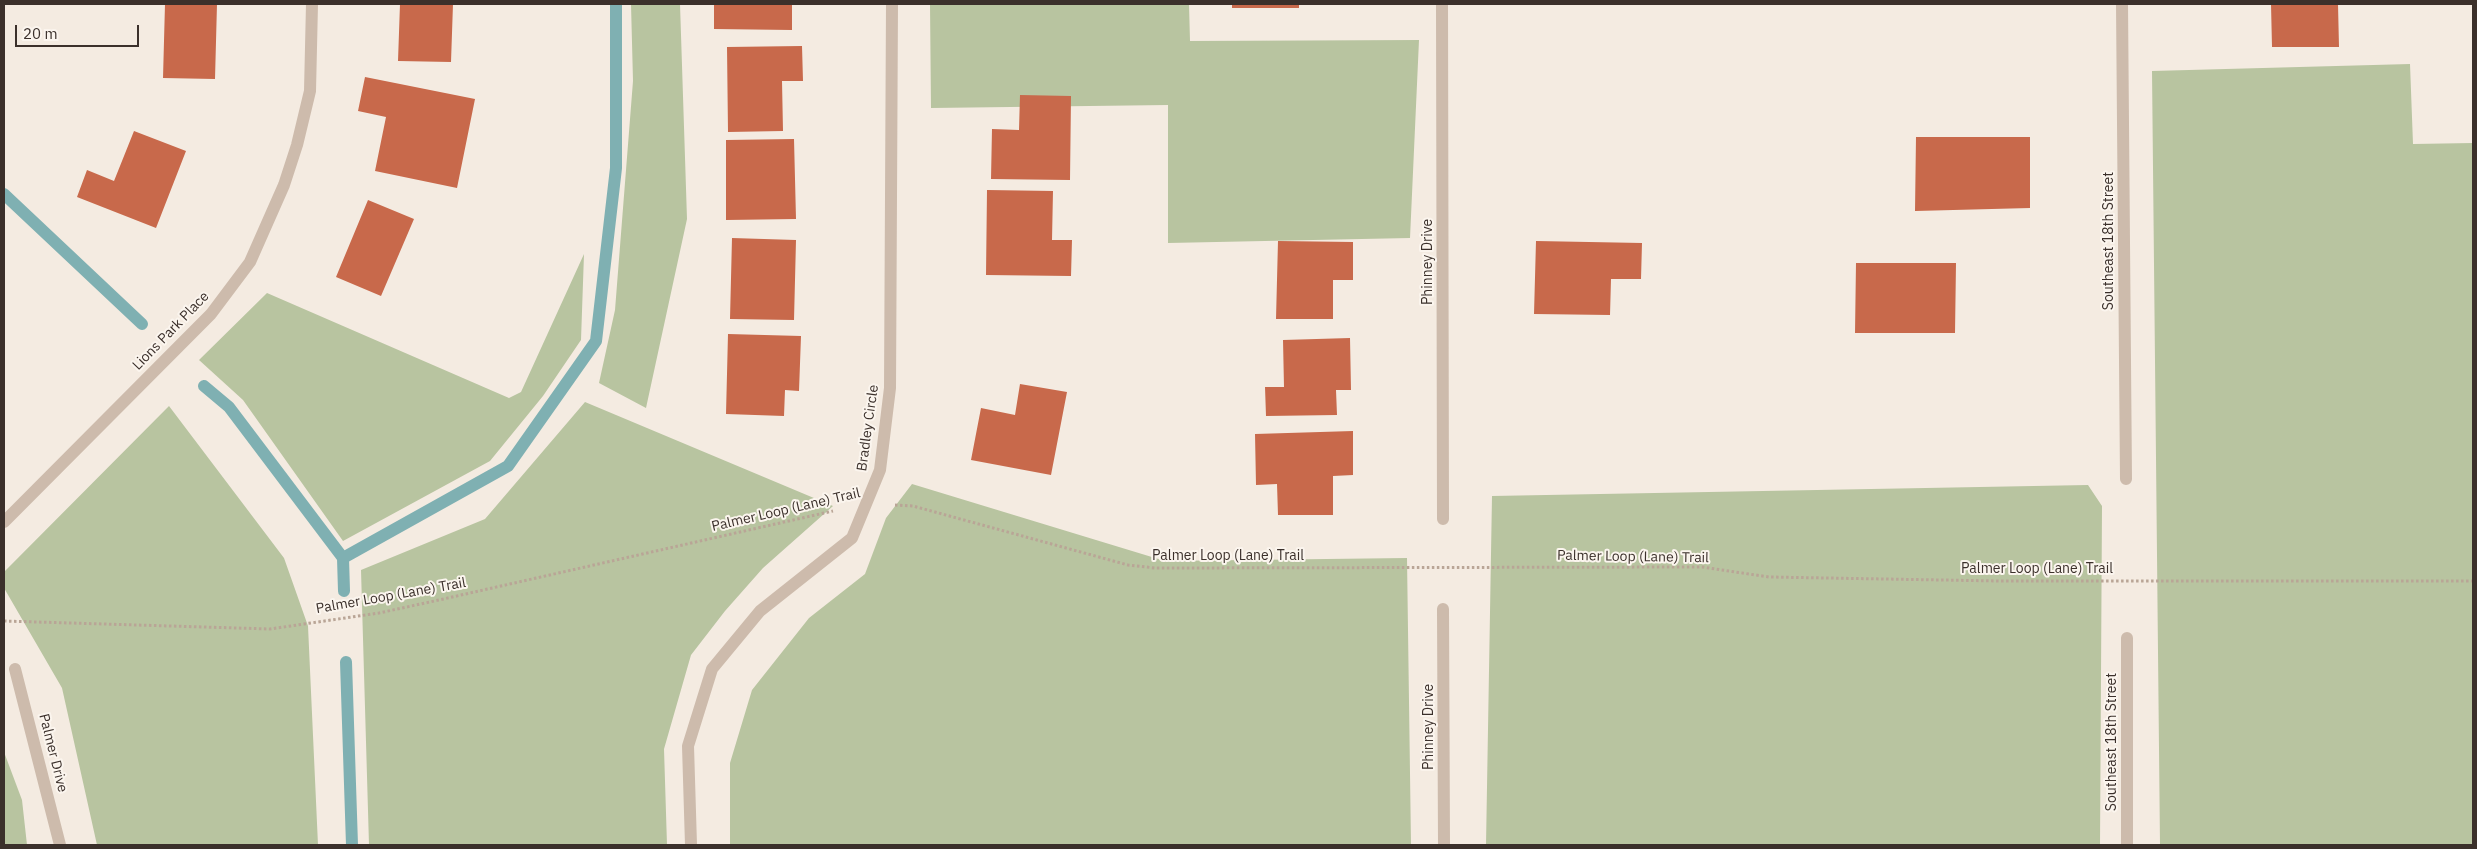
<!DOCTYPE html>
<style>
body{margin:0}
#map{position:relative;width:2477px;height:849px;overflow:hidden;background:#f4ebe1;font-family:"IBM Plex Sans",sans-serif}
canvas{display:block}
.frame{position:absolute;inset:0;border:5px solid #3b302b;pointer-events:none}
.scale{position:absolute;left:15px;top:25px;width:124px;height:22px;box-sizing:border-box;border:2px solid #3b302b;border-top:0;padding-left:6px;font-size:15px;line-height:18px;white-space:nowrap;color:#3b302b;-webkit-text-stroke:4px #fbf5ee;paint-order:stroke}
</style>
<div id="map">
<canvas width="2477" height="849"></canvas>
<div class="frame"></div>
<div class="scale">20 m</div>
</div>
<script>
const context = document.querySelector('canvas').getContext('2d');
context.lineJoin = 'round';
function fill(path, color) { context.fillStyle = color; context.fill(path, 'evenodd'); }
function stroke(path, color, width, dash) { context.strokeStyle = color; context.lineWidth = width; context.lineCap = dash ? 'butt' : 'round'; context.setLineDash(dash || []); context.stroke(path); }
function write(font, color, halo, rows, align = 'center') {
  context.font = font + ' "IBM Plex Sans",sans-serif'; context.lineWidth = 4; context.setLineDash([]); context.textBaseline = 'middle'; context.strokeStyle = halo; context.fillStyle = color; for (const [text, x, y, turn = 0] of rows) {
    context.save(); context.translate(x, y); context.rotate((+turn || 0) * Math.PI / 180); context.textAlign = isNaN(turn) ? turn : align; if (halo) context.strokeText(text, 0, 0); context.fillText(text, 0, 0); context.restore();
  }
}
const green = new Path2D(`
 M631 4H680L687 219 646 408 599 383 615 310 633 81Z
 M930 4H1189L1190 41 1419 40 1410 238 1168 243V105L931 108Z
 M2410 64 2413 144 2473 143V845H2160L2152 71Z
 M584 254 581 340 543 396 490 461 343 541 243 400 199 360 267 293 509 398 521 392Z
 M585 402 833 506 763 568 725 611 691 655 664 749 667 845H369L361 570 485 519Z
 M169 406 284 558 308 626 318 845H97L62 688 4 588V572Z
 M912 484 1165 561 1407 558 1411 845H730V763L752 690 809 618 865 574 886 518Z
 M2088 485 2102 506 2100 845H1486L1492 496Z
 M4 752 22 800 27 845H4Z`);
const stream = new Path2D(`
 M4 194 142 324
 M204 386 229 407 343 558 344 591
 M343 558 508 466 596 341 616 168V4
 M346 662 352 845`);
const building = new Path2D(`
 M165 4H217L215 79 163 78Z
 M400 4H453L451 62 398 61Z
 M714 4H792V30L714 29Z
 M1232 4H1299V8H1232Z
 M2271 4H2338L2339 47H2272Z
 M802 46 803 81H782L783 131 728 132 727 47Z
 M365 77 475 99 457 188 375 171 386 117 358 111Z
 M1020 95 1071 96 1070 180 991 179 992 129 1019 130Z
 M134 131 186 151 156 228 77 197 87 170 114 181Z
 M1916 137H2030V208L1915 211Z
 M794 139 796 219 726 220V140Z
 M987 190 1053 191 1052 240H1072L1071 276 986 275Z
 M368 200 414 219 381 296 336 277Z
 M732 238 796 240 794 320 730 319Z
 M1278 241 1353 242V280H1333V319H1276Z
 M1536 241 1642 243 1641 279H1611L1610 315 1534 314Z
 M1856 263H1956L1955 333H1855Z
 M728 334 801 336 799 391 785 390 784 416 726 414Z
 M1350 338 1351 390H1336L1337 415 1266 416 1265 387H1284L1283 340Z
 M1020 384 1067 392 1051 475 971 460 981 408 1015 415Z
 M1353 431V475L1333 476V515H1278L1277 484 1256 485 1255 434Z`);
const path = new Path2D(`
 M895 505 913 506 1128 565 1155 568 1702 567 1769 577 1999 581H2473
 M4 621 270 629 379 613 439 600 833 511`);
const minor = new Path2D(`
 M1442 4 1443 519
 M2122 4 2126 479
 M4 522 211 314 250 262 284 185 297 145 310 91 312 4
 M1443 609 1444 845
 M2127 638V845
 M15 669 60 845
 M691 845 688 746 712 669 760 611 852 538 880 470 890 388 892 4`);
const streetNames = [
 ["Southeast 18th Street",2109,241,-90],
 ["Phinney Drive",1428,262,-90],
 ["Lions Park Place",171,331,-46],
 ["Bradley Circle",868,428,-82],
 ["Palmer Loop (Lane) Trail",786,510,-13],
 ["Palmer Loop (Lane) Trail",1228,556],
 ["Palmer Loop (Lane) Trail",1633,557,1],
 ["Palmer Loop (Lane) Trail",2037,569],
 ["Palmer Loop (Lane) Trail",391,596,-10],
 ["Phinney Drive",1429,727,-90],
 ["Southeast 18th Street",2112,742,-90],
 ["Palmer Drive",53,753,76]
];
fill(green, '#b8c4a0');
stroke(stream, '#7fb0b2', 12);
fill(building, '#c8694b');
stroke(path, '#b9a596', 3, [2.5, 2.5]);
stroke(minor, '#cdbbac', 12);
write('14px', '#3b302b', '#fbf5ee', streetNames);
</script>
